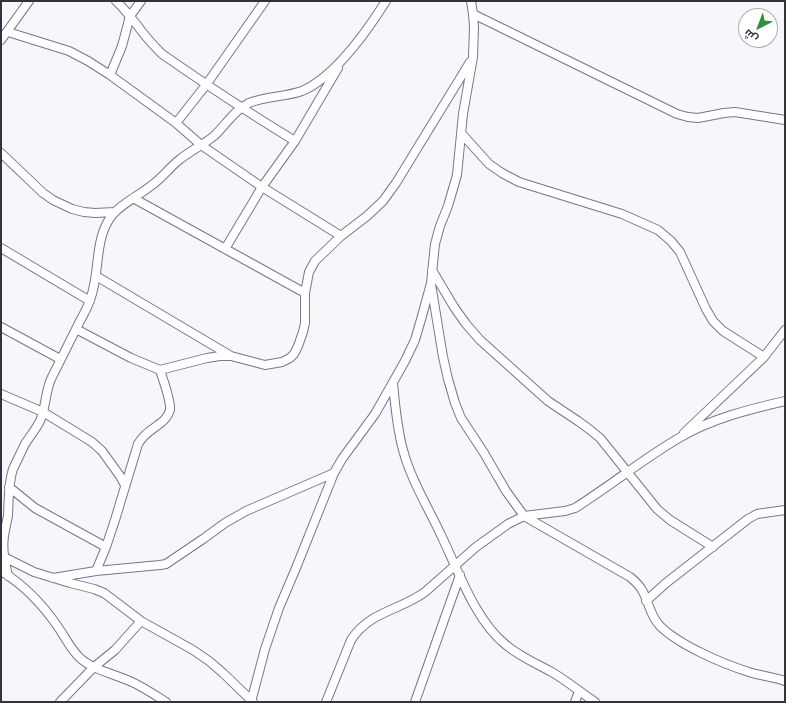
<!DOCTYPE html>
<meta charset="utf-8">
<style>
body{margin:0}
#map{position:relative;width:786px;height:703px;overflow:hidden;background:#f7f6fb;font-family:Commissioner,Cairo,sans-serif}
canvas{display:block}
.frame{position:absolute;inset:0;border:2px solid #35323d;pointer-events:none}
.north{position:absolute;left:738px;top:8px;width:40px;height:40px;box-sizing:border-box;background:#fff;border:1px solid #aeadb1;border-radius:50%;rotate:222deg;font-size:11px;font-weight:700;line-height:16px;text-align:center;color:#35323d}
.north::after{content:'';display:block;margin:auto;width:14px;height:18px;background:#2e8e41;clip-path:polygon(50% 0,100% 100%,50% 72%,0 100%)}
</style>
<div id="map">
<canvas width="786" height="703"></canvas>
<div class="frame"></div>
<div class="north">ش</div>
</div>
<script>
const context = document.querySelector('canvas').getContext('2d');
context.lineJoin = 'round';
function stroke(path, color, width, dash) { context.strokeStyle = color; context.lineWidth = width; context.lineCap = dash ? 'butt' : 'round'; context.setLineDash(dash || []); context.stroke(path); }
const street = new Path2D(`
 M116 1C124 8 130 17 137 25 144 35 153 45 162 54 205 84 249 113 295 141
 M473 14 677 114 688 117 698 118 724 113 735 112 785 120
 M8 32 69 51 88 61 110 75 176 123 201 145 262 187 341 236
 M1 40 29 1
 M110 75 122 46 130 16 141 1
 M176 123 206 85 265 1
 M461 133 489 164 502 173 519 182 622 214 658 230 671 241 680 252 706 309 713 321 723 331 764 357
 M1 153 43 193 53 200 72 209 84 212 95 213 115 212
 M133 198 305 293
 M1 248 90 301
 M225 249 262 187 295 141 338 68
 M432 270 454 307 466 324 480 340 548 401 578 421 589 429 600 438 657 509 670 520 713 547
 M96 276 231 356
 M431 284 443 357 448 379 455 403 461 418 484 453 506 491 524 516 630 577C635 581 639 585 642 590 649 602 650 616 660 626 679 645 723 664 749 672 761 676 774 677 785 681
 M1 327 60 359
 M76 329 131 358 160 370 207 358 220 356H231L265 365 282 362 290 358 294 354 298 346 303 332 305 323V293L309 272 315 261 341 236 367 216 383 201 396 183 470 62
 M393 383C395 406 397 428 403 450 411 480 428 507 441 535 458 570 475 620 506 645 519 656 535 663 550 671 566 680 580 692 595 702
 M1 394 43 412 92 442 102 451 120 476 125 485
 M684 433 764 357 785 330
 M9 487 35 508 106 547
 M4 557 34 572 70 583 94 589 104 593 112 599 141 621 193 650 209 661 223 673 253 702
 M1 571C24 585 43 605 58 627 65 637 70 648 79 657 92 670 115 674 132 682 143 687 155 695 166 702
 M96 571 106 547 115 520 138 444C143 435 150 431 158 425 164 421 168 417 170 410 171 400 163 380 160 370
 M8 576C5 562 2 550 4 536 5 529 7 522 8 515 9 499 8 484 13 469 17 461 21 452 25 444 30 436 36 429 40 421 46 407 45 393 51 379 60 361 69 343 78 325 82 317 87 309 90 300 101 272 93 238 113 214 124 202 140 195 152 185 162 178 169 168 179 160 190 151 203 145 214 136 225 126 234 110 249 103 266 96 285 97 302 91 335 77 367 31 386 1
 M53 578 96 571 160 565 166 564 203 539 225 523 246 511 334 473
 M646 601 666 583 748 519 757 514 785 510
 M60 702 94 667 115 650 141 621
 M251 702 265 649 279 608 296 568 334 473 342 459 375 414 405 361 415 340 422 316 431 283 435 244 440 226 448 206 457 175 463 114 473 57 474 27 473 14 471 1
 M326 702 351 640C370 611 399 611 425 592L476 547 508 524 524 516 565 511 575 508C610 486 643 459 679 438 710 419 750 409 785 401
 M415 702 460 575
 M575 702 579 691`);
stroke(street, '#7b748d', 10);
stroke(street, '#fff', 8);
</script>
